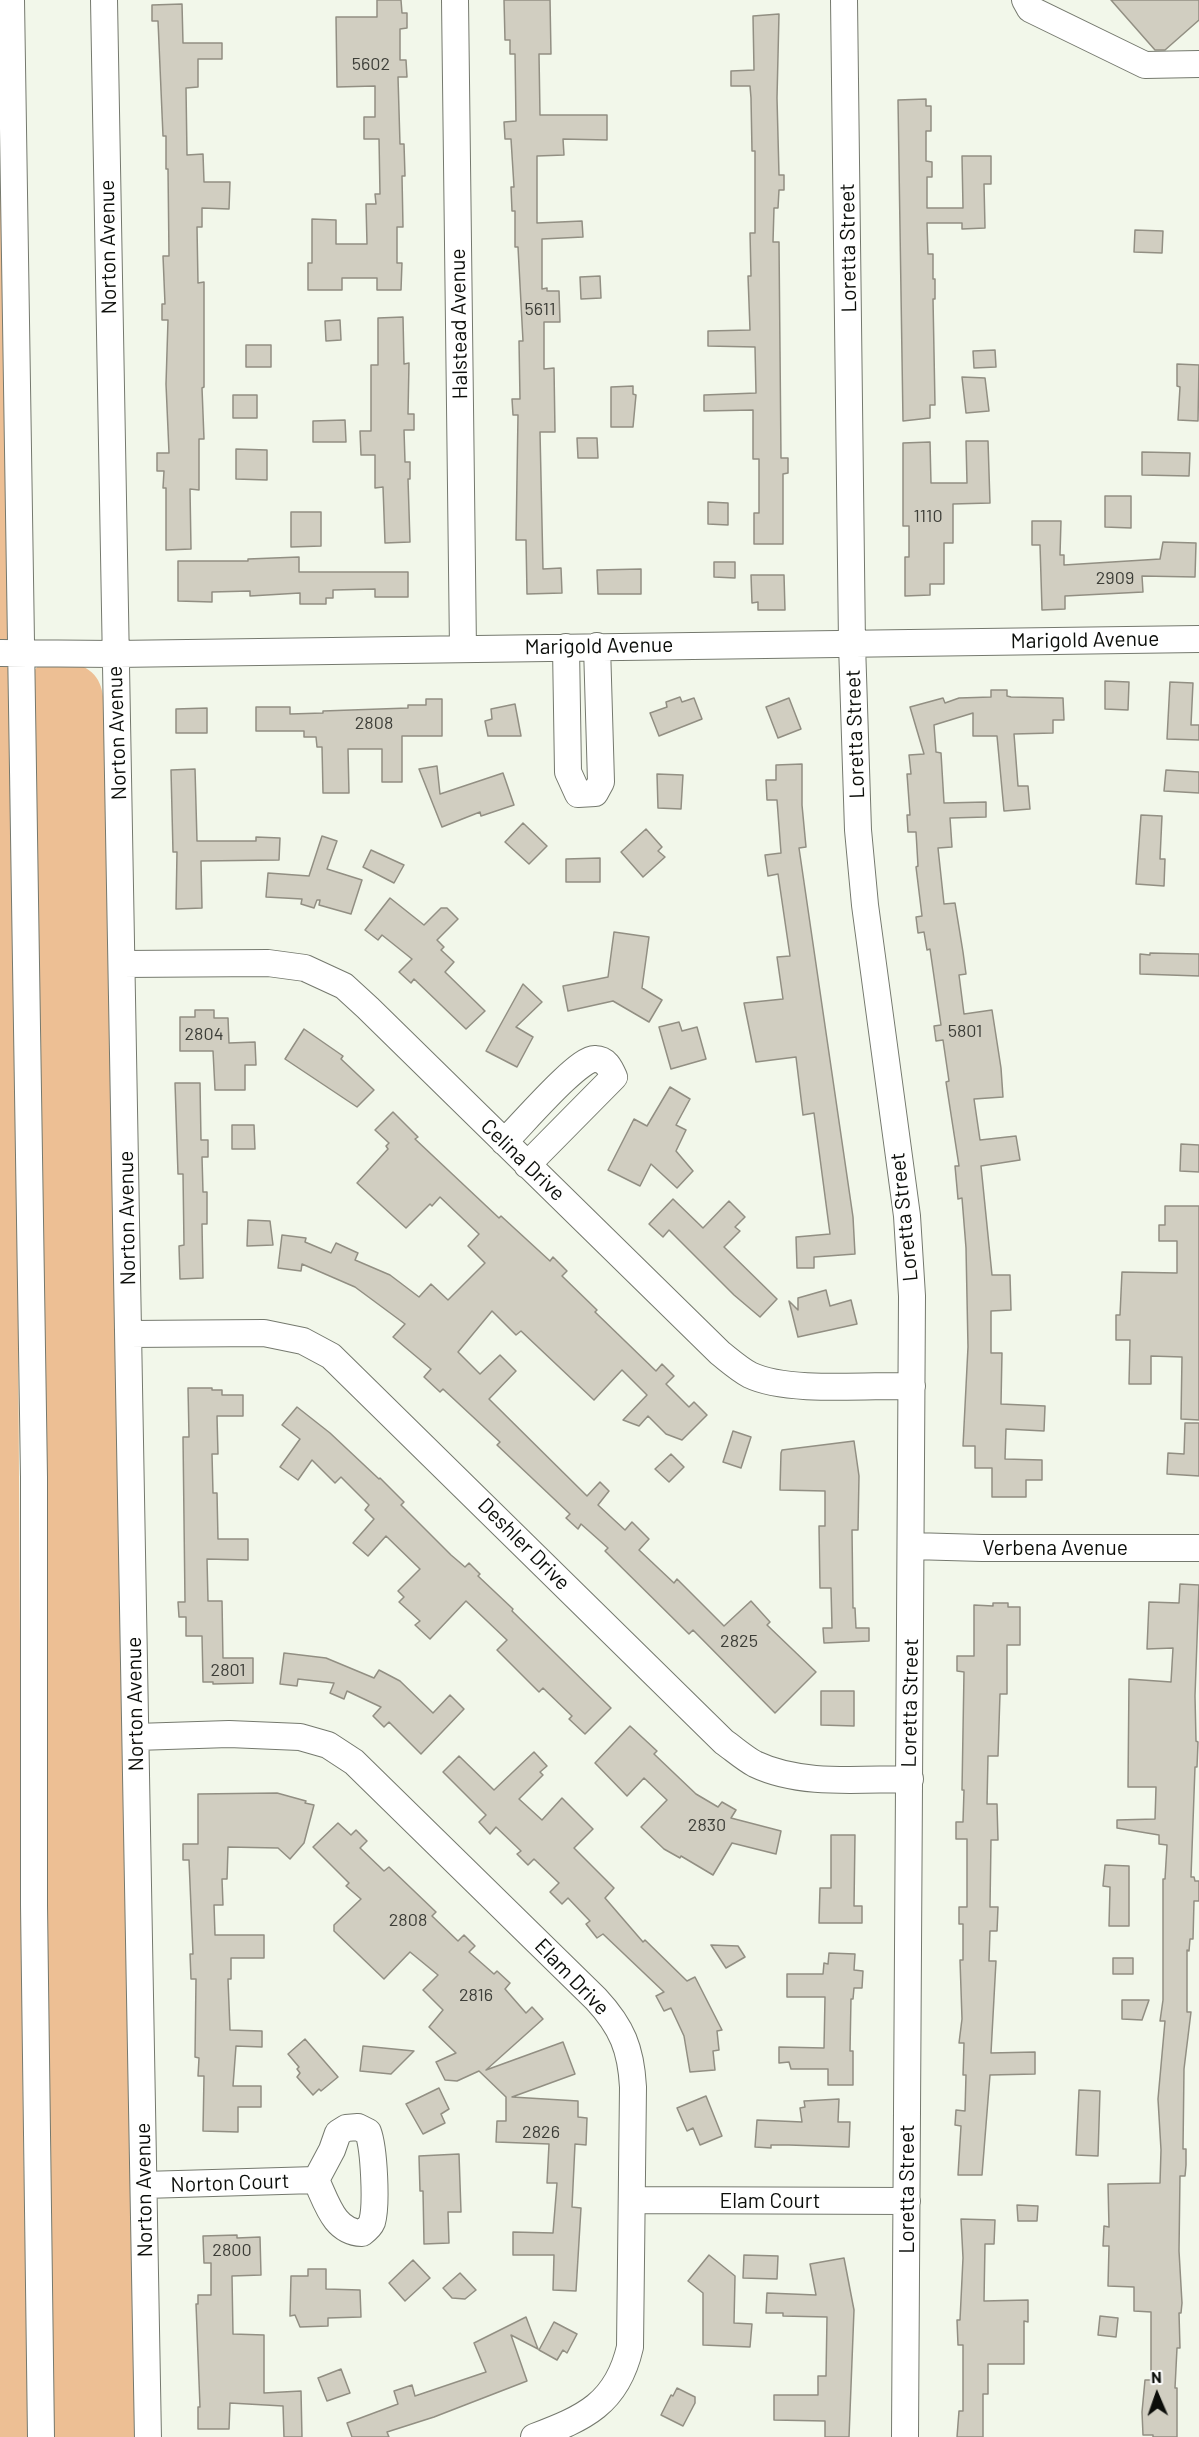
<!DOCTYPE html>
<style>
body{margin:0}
#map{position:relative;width:1199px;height:2437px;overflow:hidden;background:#f2f7ea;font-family:Barlow,sans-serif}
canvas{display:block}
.north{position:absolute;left:1127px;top:2365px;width:60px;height:60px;-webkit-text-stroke:4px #fff;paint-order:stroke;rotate:358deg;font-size:16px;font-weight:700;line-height:24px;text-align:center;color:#0c0e0a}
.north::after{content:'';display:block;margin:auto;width:21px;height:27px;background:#0c0e0a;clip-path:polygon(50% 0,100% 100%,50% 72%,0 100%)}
</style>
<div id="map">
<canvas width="1199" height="2437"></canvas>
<div class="north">N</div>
</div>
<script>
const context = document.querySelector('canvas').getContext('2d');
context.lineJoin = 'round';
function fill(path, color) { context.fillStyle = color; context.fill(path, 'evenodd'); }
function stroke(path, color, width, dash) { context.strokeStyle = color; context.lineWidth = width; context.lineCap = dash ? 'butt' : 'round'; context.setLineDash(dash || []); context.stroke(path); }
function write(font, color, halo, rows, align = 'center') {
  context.font = font + ' Barlow,sans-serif'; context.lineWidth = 4.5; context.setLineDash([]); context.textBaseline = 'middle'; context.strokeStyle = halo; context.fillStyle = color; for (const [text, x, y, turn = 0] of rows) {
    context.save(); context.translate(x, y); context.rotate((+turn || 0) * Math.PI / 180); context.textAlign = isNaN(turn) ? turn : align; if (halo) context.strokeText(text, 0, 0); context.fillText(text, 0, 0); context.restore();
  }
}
const green = new Path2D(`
 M0 0 15 643H0Z
 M0 662 8 663 14 675 23 2118 28 2437H0Z
 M77 664C102 673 103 690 105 714L135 2437H49L32 673 38 666Z`);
const building = new Path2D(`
 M377 0H401L402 13H407V28L400 29V60H406L407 77H398L400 144H404L405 176H402L403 227H397V263H402L401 290H377V278H342V290H308V263H312V219L336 220V244H367L366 204H376L375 194H380L379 139H364V117H375V86L337 87 336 17H377Z
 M504 0H550L551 54H539L540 115H607V140L563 139 564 155 537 156V223L582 221 583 237 542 239V289L547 288V291H559L560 322H544V369L554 368 555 432H540L543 569 561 568 562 593 527 594 526 540H516L518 415H513L512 399H520L519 341H523L518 247H515V211H512L511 187H514L511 139H505L504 122 516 121 515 54H510V40H505Z
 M1111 0H1199V20L1165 50H1155Z
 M182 4 183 43H222V59H198V87L186 88 187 155 203 154 204 182H230L229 209 202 208V227H197L198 283 204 282V387L202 388 204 439H199V490L190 489 191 549 166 550V488H163L164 471H157V453H169L166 384 168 320H162V304H165L163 256H169L168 169H166V136H163L158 21H152V5Z
 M779 14 777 98 779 175H784V190H779L778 208H774L773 242H779L781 458H788V473L783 474V544H754V513H759V459H753V410L704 411V395L756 393 755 347 708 346V331L750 330 748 276H751L750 233H755V151H752L751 98 750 86H731V71L754 70 753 16Z
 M926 99V106H931V131H926V161L932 162V177H927V208H963L962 156H991V184H984L985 228 962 229V223H927L928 254H933V279H935V299H933L935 405H930V418L903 421 898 100Z
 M1135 230 1163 231 1162 253 1134 252Z
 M600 276 601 298 581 299 580 277Z
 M403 317 404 364 409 363 408 414H414V430H404L405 462H410V479H408L410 542 385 543 383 487 375 488V455H361L360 431H371V365H378V318Z
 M340 320 341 340 326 341 325 321Z
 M246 345H271V367H246Z
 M995 350 996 367 974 368 973 351Z
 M1177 364 1199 365 1198 421 1178 420 1180 387 1177 386Z
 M962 377 985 378 989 411 966 413Z
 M633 386V394L636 395 633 427H611V387Z
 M233 395H257V418H233Z
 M345 420 346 442H313V421Z
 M577 438H597L598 458H578Z
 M966 441H988L990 503 953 504V543H944V584H930V595L905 596V557H909V526H903V443L930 442 931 483H967Z
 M236 449 267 450V480L236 479Z
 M1142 452 1190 453 1189 476 1142 475Z
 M1105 496H1131V528L1105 527Z
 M708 502 728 503V525L708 524Z
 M291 512H321V546L291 547Z
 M1032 521H1061L1060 555H1064V565L1160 559 1163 542 1196 543 1195 577 1142 576 1143 592 1065 596V609L1042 610 1040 545H1032Z
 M299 557V572H408V597H375V589L333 590V598H326V604H300V593L250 596V591L212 592V602L178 601V561H248V559Z
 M714 562H735V578L714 577Z
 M641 569V594H598L597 570Z
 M751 575H784L785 610H758V602L752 603Z
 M1105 681 1129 682 1128 710 1105 709Z
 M1170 682 1193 683 1191 725H1199V740L1167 739Z
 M991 690H1007V696L1011 697 1063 698 1064 720H1053V733L1014 734 1018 786H1028L1030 809 1004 811 997 736H973V713L934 725 936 752 941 753 944 803 986 802V817L950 818 952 847 938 848 944 904 955 903 963 952 966 974 959 975 964 1014 992 1010 1001 1068 1003 1097 974 1099 980 1140 1016 1136 1020 1160 981 1166 992 1275H1010L1011 1310 991 1311V1353H1002L1001 1404 1045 1406 1044 1431 1006 1429 1005 1459 1042 1460V1480H1026V1497H992V1468H975V1446H963L968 1347 966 1248 962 1198 958 1199 955 1166H959L946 1082 949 1081 943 1040 936 1041 934 1026 941 1025 930 949 927 950 924 932 918 933 916 917 922 916 916 867 918 866 916 832H908L907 815H910L907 774H911L909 755 924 754 910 707 943 698 945 703 959 698 991 697Z
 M680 697 682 702 694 698 702 719 659 736 650 713 667 707 666 702Z
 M789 698 801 729 778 738 766 707Z
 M426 699H442V736H402V782H382V749H348L349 793H323L322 747H317L316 737H304V731H256V707H290V714L323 713V711L408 708V705H426Z
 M515 704 521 736H488L485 721 492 719 491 709Z
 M207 708V733H176V709Z
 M802 764V805L806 847 799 848 853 1217 855 1254 814 1257V1268H797L796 1237 830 1234 814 1113 803 1115 796 1057 756 1062 744 1003 783 999 777 957 790 956 778 874 768 876 765 855 781 853 777 800H767L766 780H776V765Z
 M437 766 440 794 503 773 514 805 481 816 480 812 442 827 419 769Z
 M195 769 197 841H256V837L280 838 279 860 201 861 202 908 176 909 177 852H173L171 770Z
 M1166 770 1199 772V793L1164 791Z
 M657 774 683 775 681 809 658 808Z
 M1141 815 1162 816 1160 859H1165L1164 886 1136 884Z
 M523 823 547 846 529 864 505 842Z
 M646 829 662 847 658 851 665 857 643 877 621 852Z
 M322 836 337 841 327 869 362 880 351 914 319 905 320 900H317L314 908 301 904 302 899 266 897 268 873 309 876Z
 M371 850 404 865 394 883 363 867Z
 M600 858V882H566V859Z
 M390 898 424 925 441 908H447L458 919 437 940 444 947 441 950 454 962 445 972 485 1011 466 1029 414 979 411 983 399 972 412 959 382 935 378 940 365 930Z
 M614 932 649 937 642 988 662 1000 649 1022 613 1001 568 1011 563 986 608 977Z
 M1150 953 1199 954V976L1140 974V954L1150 955Z
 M523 984 542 1002 516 1027 533 1037 517 1067 486 1051Z
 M195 1010H214V1018H228L229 1043 255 1042 256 1065H245V1090H215L213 1051H180V1017H195Z
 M679 1022 682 1031 697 1027 706 1059 671 1069 659 1027Z
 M304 1029 343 1056 341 1059 374 1090 357 1107 285 1059Z
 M175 1083H200L201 1140H208V1157H202L203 1192H207V1224H202L203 1278 180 1279 179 1246 184 1245 183 1174H178Z
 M670 1087 690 1099 676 1125 686 1130 676 1151 693 1171 677 1188 651 1164 640 1186 608 1170 634 1119 647 1126Z
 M393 1112 418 1137 415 1139 499 1218 501 1216 550 1261 553 1257 567 1271 562 1276 597 1310 595 1312 656 1371 662 1364 674 1376 666 1384 689 1407 694 1402 707 1415 682 1440 666 1434 648 1416 639 1426 623 1420 647 1395 622 1370 594 1400 521 1331 516 1335 492 1311 458 1352 480 1374 500 1355 516 1371 489 1399 587 1496 600 1482 609 1491 598 1505 625 1530 632 1522 649 1539 639 1550 674 1583 677 1579 724 1626 751 1601 770 1622 767 1625 816 1672 775 1713 693 1630 689 1634 605 1551 608 1548 581 1524 578 1529 566 1518 570 1514 497 1445 500 1442 443 1389 440 1392 424 1377 431 1369 393 1337 405 1324 355 1287 302 1264 301 1271 278 1268 282 1235 306 1238 305 1242 331 1253 336 1243 358 1253 355 1260 390 1275 419 1297 431 1284 448 1300 485 1263 468 1246 479 1234 440 1197 432 1206 430 1204 406 1228 357 1183 388 1149 386 1146 389 1143 375 1130Z
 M232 1125H254L255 1149H232Z
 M1181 1144 1199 1145V1172L1180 1171Z
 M673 1199 703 1228 729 1201 745 1217 735 1227 740 1231 724 1247 777 1299 760 1317 734 1295 669 1230 663 1237 649 1224Z
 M1165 1206H1199V1420L1181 1419 1182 1357 1151 1356V1384H1129L1130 1340H1116V1315H1120L1122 1272 1177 1273V1241H1159V1225H1165Z
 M248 1220 270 1221 273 1245 247 1246Z
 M826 1290 830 1306 851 1300 857 1324 798 1337 789 1301 798 1310V1298Z
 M188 1388H212V1390H222V1395H243V1416H217L218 1454H212L213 1493H217L218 1539H248V1560L207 1559 208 1601H222L223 1658H253V1683L213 1684V1682H203L202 1636H186V1617H179L178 1602H185L183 1437H189Z
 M297 1407 330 1433 379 1479 380 1478 404 1502 401 1505 451 1555 465 1567 469 1563 480 1574 478 1576 513 1609 512 1611 611 1708 585 1734 569 1719 572 1716 543 1688 539 1692 497 1650 507 1640 466 1601 430 1639 415 1625 420 1621 399 1602 404 1597 398 1591 420 1569 386 1536 368 1556 353 1543 374 1519 365 1510 369 1505 341 1477 335 1483 312 1460 298 1480 280 1467 300 1439 282 1425Z
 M1185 1423H1199V1476L1167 1474 1168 1453 1184 1454Z
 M733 1431 751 1437 741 1468 723 1462Z
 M854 1441 859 1476 858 1530H852L853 1608H855L856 1628H869V1641L824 1643 823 1628H832L831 1588H820L819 1526H825V1491L780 1490 781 1453 782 1450Z
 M671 1454 684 1467 669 1482 655 1469Z
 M1180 1584 1199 1585 1195 1696 1196 1741 1198 1742 1197 1767H1195L1191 1877H1194L1195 1881H1199V1901H1194L1193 1939H1190L1189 1951 1187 1950V2012H1191L1184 2069 1183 2149H1186V2165L1185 2176H1180L1179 2251 1182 2303 1181 2313H1179L1180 2348H1177L1175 2388H1177V2437H1153V2435H1143L1142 2412 1145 2380H1151V2312L1134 2311V2287L1108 2286 1109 2246H1103L1104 2226 1109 2227 1108 2184 1160 2183 1161 2150 1158 2099 1165 2021H1160L1163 2000V1879H1165L1167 1845 1159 1844V1835L1117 1828V1820L1155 1819 1156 1787H1128L1129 1679 1171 1682 1173 1648 1147 1649 1149 1602 1179 1603Z
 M993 1603H1008V1607H1020V1645H1007V1694H1000L998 1756H988L987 1804H997L998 1840H991L990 1907H998L997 1931H990L989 1961H996L991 2053 1035 2052V2074L990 2075 982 2175H958L961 2126 955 2125 956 2110 965 2111 966 2075H963L964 2043H959L962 2019 960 1960H963V1924H959V1907H967V1839H956V1822H963L964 1790H962L964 1672 957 1671V1656H974V1605L993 1606Z
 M284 1653 326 1658 374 1678 379 1670 400 1681 433 1713 450 1695 464 1709 421 1754 389 1722 384 1727 373 1716 381 1707 347 1691 344 1699 330 1693 334 1683 298 1679 297 1686 280 1684Z
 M821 1691H854V1726L821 1725Z
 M630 1726 657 1751 654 1754 696 1794 718 1807 722 1802 736 1810 731 1818 781 1831 776 1854 732 1843 713 1875 681 1856 680 1858 664 1849 641 1827 667 1800 644 1778 627 1796 595 1763Z
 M534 1752 547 1766 540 1772 543 1775 519 1799 542 1820 562 1798 593 1829 574 1848 614 1888 605 1898 643 1942 645 1940 687 1981 695 1977 722 2030 717 2031 719 2050 713 2051 715 2070 690 2072 684 2036 671 2008 664 2011 656 1996 664 1992 603 1934 597 1938 586 1924 590 1921 568 1898 562 1904 550 1892 559 1883 534 1859 528 1865 517 1854 521 1851 496 1827 490 1834 479 1822 486 1815 443 1772 459 1756 494 1790Z
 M277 1793 306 1801 305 1803 314 1805 304 1843 290 1859 278 1848 228 1847 227 1879H222L223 1905H214L215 1935H264V1958H231V1979H228L230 2030 262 2031V2047L236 2046 233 2086H261V2107H238V2132L203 2131 204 2076H198L199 2058 195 2057 196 1979H191L190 1954H193L189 1860H183V1844H198V1794Z
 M338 1823 351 1835 356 1830 367 1841 360 1848 384 1871 389 1867 436 1912 432 1916 458 1941 464 1935 475 1946 469 1952 494 1974 497 1971 510 1983 505 1989 526 2013 532 2007 543 2019 486 2070 563 2042 575 2074 512 2097 578 2101V2117L587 2118 586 2145 575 2144 572 2207 581 2208 576 2291 553 2290 554 2255H513V2232L553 2233 557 2183H547L549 2144 496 2142 497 2121H506V2097L479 2071 457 2081 445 2080 436 2062 456 2053 429 2027 443 2010 423 1990 438 1975 410 1952 384 1979 334 1931V1925L361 1899 346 1886 349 1883 313 1847Z
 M831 1835H855L854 1906H862V1923H819L820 1888H831Z
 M1105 1865 1129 1866V1926H1109L1110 1887 1103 1886Z
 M711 1945 738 1946 745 1957 726 1968Z
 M829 1953 855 1954 854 1970 863 1971 862 1988H854L853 1999H851L850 2051H853V2085H828V2069H791L789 2062 779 2063V2047L824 2048 825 1997H787V1974H823L824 1963 828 1964Z
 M1113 1958H1133V1974H1113Z
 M1122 2000H1149L1142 2020 1122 2019Z
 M305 2039 338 2077 321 2091 319 2089 313 2095 297 2077 300 2073 297 2069 299 2067 288 2054Z
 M363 2046 414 2051 391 2074 360 2071Z
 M439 2088 449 2109 441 2114 445 2123 423 2134 406 2104Z
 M1079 2090 1100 2091 1098 2156 1076 2155Z
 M706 2096 722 2136 700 2145 693 2128 687 2131 677 2108Z
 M839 2099 838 2122H850L849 2147 789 2145H771V2148L755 2147 757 2120 802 2122 800 2108 805 2107 804 2101Z
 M459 2154 461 2212H448L449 2243 424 2244 423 2191H420L419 2156Z
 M1017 2205 1038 2206 1037 2221H1018Z
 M961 2219 995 2220 994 2244H985L984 2301 1028 2300V2322L1024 2321V2364H988V2394H983V2437H957L959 2411H963V2345H958L957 2320H960L963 2258Z
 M237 2235V2238L260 2237 261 2275 232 2276 233 2334 264 2335V2393L301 2391 302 2437H284L283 2406 230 2403 229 2429H198V2407H200L196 2304H198V2295H211V2263H204L203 2236Z
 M709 2255 735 2276 734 2323 752 2324 750 2347 703 2345V2293L688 2281Z
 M744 2255 778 2256 777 2279 743 2278Z
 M844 2258 854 2310 849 2437H825V2421L774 2420V2395H818V2376H826L827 2317 783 2316V2313H766L767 2293 816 2295 810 2264Z
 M413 2260 430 2278 405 2301 389 2283Z
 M308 2269H326V2289L360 2290 361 2317 328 2318V2326L300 2327 295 2315 290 2316 291 2276H308Z
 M460 2273 476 2290 465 2299 452 2298 443 2288Z
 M1100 2316 1118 2318 1116 2337 1098 2335Z
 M526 2317 538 2349 511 2335 527 2381 434 2417 387 2432 389 2437H352L347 2423 398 2404 394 2391 412 2385 415 2396 486 2372 474 2343Z
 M554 2322 577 2334 567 2353 563 2350 557 2360 539 2350Z
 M341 2369 350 2393 327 2401 318 2378Z
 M677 2388 695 2397V2403L683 2426 661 2415 671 2395 673 2396Z`);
const minor = new Path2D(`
 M11 0 34 1477V1905L41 2437
 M104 0 148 2437
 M455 0 463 649
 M844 0 852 644 858 830 865 905 907 1216 912 1296 905 2437
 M1025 0 1030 9 1145 65 1199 64
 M566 647 568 772 578 794 595 793 601 782 597 646
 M0 653 115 654 1199 639
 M122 964 268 963 305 968 344 986 368 1008 720 1353C729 1360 739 1369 750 1375 787 1393 870 1385 912 1386
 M504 1142C519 1128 579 1057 595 1059 606 1059 610 1068 614 1077L527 1165
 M129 1334 264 1333 303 1341 331 1356 724 1742C734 1749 744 1758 755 1764 801 1786 859 1779 910 1779
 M912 1546 982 1548H1199
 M136 1737 229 1734 300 1737 328 1745 354 1762 596 1999C622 2027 631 2049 633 2087L630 2347C617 2404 584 2418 534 2437
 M358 2127 368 2132C374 2148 377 2205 372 2222 370 2227 366 2230 362 2233 334 2232 327 2203 316 2180L332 2150 338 2133 346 2128Z
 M144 2185 316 2180
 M633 2200 907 2201`);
const numberNames = [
 ["5602",371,64],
 ["5611",540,309],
 ["1110",928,516],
 ["2909",1115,578],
 ["2808",374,723],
 ["5801",965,1031],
 ["2804",204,1034],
 ["2825",739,1641],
 ["2801",228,1670],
 ["2830",707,1825],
 ["2808",408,1920],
 ["2816",476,1995],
 ["2826",541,2132],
 ["2800",232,2250]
];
const streetNames = [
 ["Norton Avenue",108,247,-91],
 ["Loretta Street",848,248,-91],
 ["Halstead Avenue",459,324,-91],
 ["Marigold Avenue",1085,640,-1],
 ["Marigold Avenue",599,646,-1],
 ["Norton Avenue",117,733,-92],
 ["Loretta Street",855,734,-92],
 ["Celina Drive",523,1160,44],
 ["Loretta Street",904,1217,-96],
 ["Norton Avenue",127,1218,-91],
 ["Deshler Drive",524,1544,45],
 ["Verbena Avenue",1055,1548],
 ["Loretta Street",910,1703,-89],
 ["Norton Avenue",135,1704,-91],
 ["Elam Drive",572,1977,46],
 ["Norton Court",230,2183,-2],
 ["Loretta Street",907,2189,-90],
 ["Norton Avenue",144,2190,-91],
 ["Elam Court",770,2201]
];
fill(green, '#edbf94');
fill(building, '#d1cec1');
stroke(building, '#928f83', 1.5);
stroke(minor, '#75796e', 28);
stroke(minor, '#fff', 26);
write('18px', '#3d3e38', null, numberNames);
write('21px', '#0c0e0a', '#fff', streetNames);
</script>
